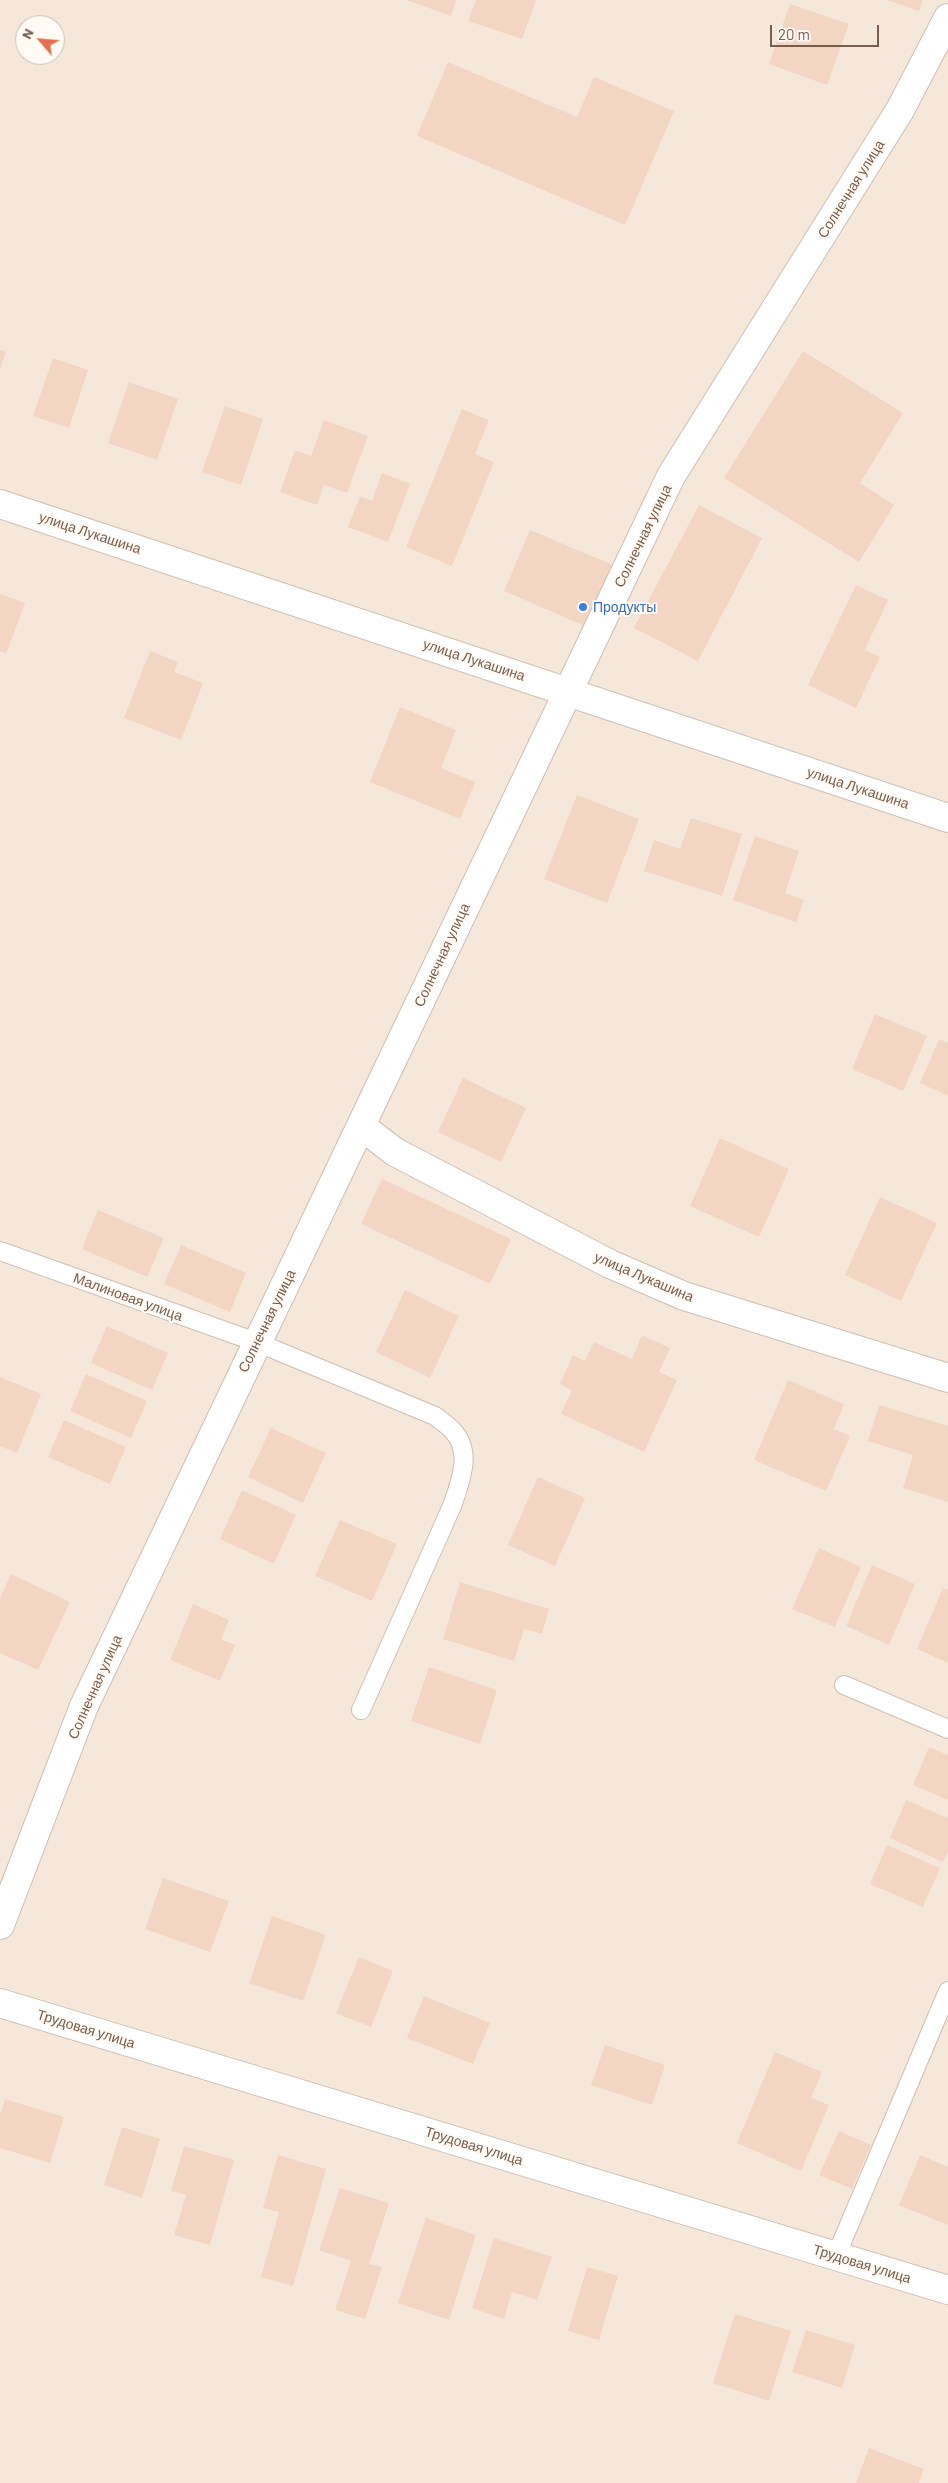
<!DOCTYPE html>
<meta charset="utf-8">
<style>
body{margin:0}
#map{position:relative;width:948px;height:2483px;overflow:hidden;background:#fdf6ec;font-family:Barlow,sans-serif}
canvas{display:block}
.north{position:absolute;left:15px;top:15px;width:50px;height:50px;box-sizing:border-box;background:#fffaf3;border:1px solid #cabbb1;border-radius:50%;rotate:297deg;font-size:14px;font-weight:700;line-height:20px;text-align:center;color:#7a5c4d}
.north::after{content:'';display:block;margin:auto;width:18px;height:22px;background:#e76f51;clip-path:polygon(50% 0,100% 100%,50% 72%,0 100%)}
.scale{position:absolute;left:770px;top:25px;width:109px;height:22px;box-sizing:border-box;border:2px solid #7a5c4d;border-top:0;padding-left:6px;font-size:15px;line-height:18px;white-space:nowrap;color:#7a5c4d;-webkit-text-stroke:4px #fffaf3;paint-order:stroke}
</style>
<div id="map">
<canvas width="948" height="2483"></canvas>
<div class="north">N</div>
<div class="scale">20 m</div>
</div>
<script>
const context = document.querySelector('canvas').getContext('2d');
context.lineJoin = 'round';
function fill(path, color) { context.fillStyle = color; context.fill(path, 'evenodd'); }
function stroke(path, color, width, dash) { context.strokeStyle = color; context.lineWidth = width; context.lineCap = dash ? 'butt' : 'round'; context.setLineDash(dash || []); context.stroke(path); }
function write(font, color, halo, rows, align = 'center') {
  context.font = font + ' Barlow,sans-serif'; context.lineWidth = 4; context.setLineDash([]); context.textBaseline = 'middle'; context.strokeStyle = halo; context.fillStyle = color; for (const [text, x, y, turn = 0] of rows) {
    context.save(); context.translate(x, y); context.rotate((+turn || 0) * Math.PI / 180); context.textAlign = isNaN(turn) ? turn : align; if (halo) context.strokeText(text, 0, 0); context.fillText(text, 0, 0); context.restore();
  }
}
const residential = new Path2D(`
 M0 0H948V2483H0ZM25 25H55V55H25Z`);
const building = new Path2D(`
 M407 0H456L451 16Z
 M476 0H536L522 39 468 21Z
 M887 0H923L919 11Z
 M790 4 849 24 827 85 769 64Z
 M448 62 577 117 594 77 674 111 625 225 417 136Z
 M0 350 6 352 0 369Z
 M803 351 903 413 860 483 894 505 859 562 724 478Z
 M53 358 88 370 69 428 33 416Z
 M129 382 178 399 157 460 108 443Z
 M225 406 263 419 241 485 202 472Z
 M462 409 489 420 475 454 494 462 452 566 406 547Z
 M324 420 368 436 347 493 324 485 317 505 280 492 295 450 311 456Z
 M382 473 410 484 388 542 348 527 360 496 372 501Z
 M699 505 762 538 698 661 634 628Z
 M530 530 613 565 587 627 504 591Z
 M856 585 888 600 865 650 880 657 856 708 808 685Z
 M0 594 25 603 6 654 0 651Z
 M150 651 178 662 174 672 203 683 181 740 124 718Z
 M400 707 456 730 441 768 475 782 460 819 370 782Z
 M577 795 639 819 607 903 544 879Z
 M691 818 742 834 722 896 644 871 654 840 680 849Z
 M755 836 799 851 785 893 804 900 796 922 733 900Z
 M875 1014 927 1036 903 1091 852 1069Z
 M939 1039 948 1043V1096L920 1083Z
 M463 1078 526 1108 501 1162 438 1132Z
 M720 1138 789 1169 759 1237 690 1206Z
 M382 1179 511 1239 490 1284 361 1224Z
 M880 1197 937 1223 901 1301 845 1275Z
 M98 1210 164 1238 147 1277 82 1249Z
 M181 1245 246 1273 230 1312 164 1284Z
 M405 1290 459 1316 430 1378 376 1352Z
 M107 1326 168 1353 152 1390 91 1363Z
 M642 1335 670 1348 659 1372 677 1380 644 1452 561 1414 572 1390 560 1384 573 1355 585 1361 594 1342 632 1359Z
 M86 1374 147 1401 131 1438 70 1411Z
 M0 1377 41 1394 17 1453 0 1446Z
 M788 1380 844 1404 834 1429 850 1436 826 1491 754 1460Z
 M879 1405 948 1426V1502L903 1488 913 1455 868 1441Z
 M64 1420 126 1447 110 1484 48 1457Z
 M271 1428 326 1453 303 1503 248 1477Z
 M538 1477 585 1498 555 1566 508 1545Z
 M242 1490 296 1515 274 1564 220 1539Z
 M340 1520 397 1544 372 1601 315 1576Z
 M819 1548 861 1567 835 1627 792 1609Z
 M872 1565 915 1584 889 1645 846 1626Z
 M11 1574 70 1602 38 1670 0 1653V1598Z
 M460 1582 549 1609 542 1634 524 1629 514 1661 443 1639Z
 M943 1588 948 1590V1663L917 1649Z
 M193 1604 229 1620 221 1639 235 1645 220 1681 170 1660Z
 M429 1667 497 1690 480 1744 411 1721Z
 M929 1747 948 1755V1800L913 1785Z
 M906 1800 948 1818V1851L943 1862 890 1838Z
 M887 1845 940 1868 923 1907 870 1884Z
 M163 1878 229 1901 210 1952 145 1929Z
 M272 1916 326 1935 303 2001 249 1983Z
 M359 1957 393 1971 371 2027 336 2013Z
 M424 1996 490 2023 473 2064 407 2038Z
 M605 2045 665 2065 652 2105 591 2085Z
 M775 2052 822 2072 811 2098 829 2105 801 2171 737 2143Z
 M5 2099 64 2117 50 2163 0 2148V2115Z
 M122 2127 160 2139 142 2198 104 2185Z
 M839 2131 871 2145 852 2189 819 2175Z
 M184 2146 234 2160 210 2245 174 2235 186 2195 171 2191Z
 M278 2155 326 2169 293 2286 261 2277 279 2212 263 2208Z
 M920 2155 948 2167V2225L899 2205Z
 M340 2188 389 2203 369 2264 382 2267 365 2319 335 2310 351 2261 319 2250Z
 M426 2218 476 2235 449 2320 398 2303Z
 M494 2238 552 2257 537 2300 512 2292 504 2319 472 2308Z
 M587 2267 618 2276 599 2340 568 2331Z
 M735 2314 791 2331 769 2401 713 2383Z
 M806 2330 855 2345 842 2388 792 2372Z
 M869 2448 924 2469 919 2483H856Z`);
const service = new Path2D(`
 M0 1251 256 1342 435 1416C441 1421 448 1425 453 1431 473 1452 460 1483 452 1506L361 1710
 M844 1685 948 1729
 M836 2256 948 1991`);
const minor = new Path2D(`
 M0 504 948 818
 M361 1126 395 1152 610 1264 684 1296 948 1378
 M0 1925 84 1706 671 476 900 110 948 18
 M0 2003 948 2290`);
const markers = [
 [583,607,5,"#3f7fe0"]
];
const streetNames = [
 ["Солнечная улица",851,189,-58],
 ["улица Лукашина",90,533,18],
 ["Солнечная улица",643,536,-64],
 ["улица Лукашина",474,660,18],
 ["улица Лукашина",858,788,18],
 ["Солнечная улица",442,955,-65],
 ["улица Лукашина",644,1277,23],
 ["Малиновая улица",128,1297,20],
 ["Солнечная улица",267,1321,-64],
 ["Солнечная улица",95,1687,-66],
 ["Трудовая улица",86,2029,17],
 ["Трудовая улица",474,2146,17],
 ["Трудовая улица",862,2264,17]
];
const shopNames = [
 ["Продукты",593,607]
];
fill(residential, '#f5e8da');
fill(building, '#f3d5c3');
stroke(service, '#d1beb0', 20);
stroke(minor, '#d1beb0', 30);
stroke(service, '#fff', 18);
stroke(minor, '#fff', 28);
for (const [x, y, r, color] of markers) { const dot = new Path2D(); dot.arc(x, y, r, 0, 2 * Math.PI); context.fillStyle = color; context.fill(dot); stroke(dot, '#fffaf3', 2); }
write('14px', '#7a5c4d', '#fffaf3', streetNames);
write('14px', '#366cbe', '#fffaf3', shopNames, 'left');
</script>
